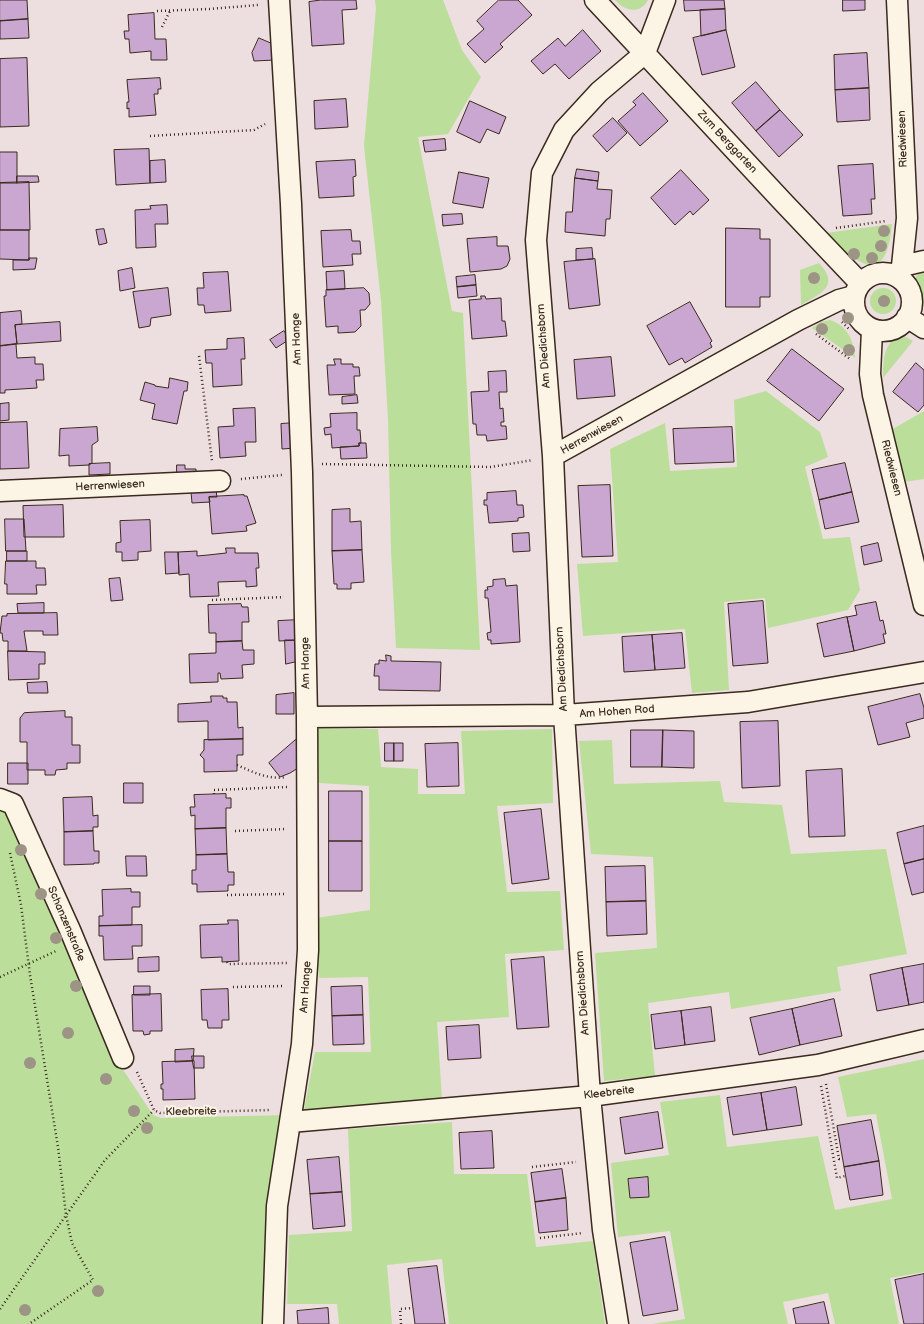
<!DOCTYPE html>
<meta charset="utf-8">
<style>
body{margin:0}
canvas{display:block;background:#eddedf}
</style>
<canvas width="924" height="1324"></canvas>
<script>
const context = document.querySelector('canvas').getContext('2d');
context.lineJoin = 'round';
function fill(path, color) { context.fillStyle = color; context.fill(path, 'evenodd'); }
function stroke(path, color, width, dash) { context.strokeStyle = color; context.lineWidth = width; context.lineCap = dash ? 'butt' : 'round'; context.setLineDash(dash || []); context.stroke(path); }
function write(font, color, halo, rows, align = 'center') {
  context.font = font + ' "Balsamiq Sans",sans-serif'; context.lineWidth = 4; context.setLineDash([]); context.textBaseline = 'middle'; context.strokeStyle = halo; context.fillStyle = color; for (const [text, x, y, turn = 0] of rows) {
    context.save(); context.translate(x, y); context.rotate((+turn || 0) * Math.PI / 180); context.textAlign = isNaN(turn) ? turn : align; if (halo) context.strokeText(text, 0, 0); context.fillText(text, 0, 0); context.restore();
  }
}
const green = new Path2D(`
 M375 0H443L462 50 481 77 448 134 418 137 452 311 463 313 480 650 396 648 391 551 388 419 381 301 364 146 376 8Z
 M615 0H648C640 15 624 11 615 0Z
 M892 224C886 289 858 265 826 233Z
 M819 263C841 286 820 294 801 305L800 270Z
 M920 268 924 270V307C916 295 912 281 920 268Z
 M870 301a13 13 0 1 1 26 0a13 13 0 1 1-26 0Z
 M830 320C848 326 854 341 855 358L812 328 821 322Z
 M906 337 913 341 883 378C883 366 883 348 893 340 896 337 902 338 906 337Z
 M766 391 820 432 828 457 805 467 823 539 850 537 860 590 848 610 768 628 765 598 724 602 729 690 692 693 685 629 583 636 577 564 618 562 610 449 665 423 670 471 737 467 734 400Z
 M924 411V479L904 482 891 430Z
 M315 728 378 729 381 767 418 769V794H465L461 731 552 729 553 803 497 806 507 892 560 891 564 950 505 954 509 1017 437 1022 442 1099 304 1110 315 1052H371L368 977 319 978 316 918 370 910 369 786 319 783Z
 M612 740 614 784 720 781 724 802 782 805 791 854 886 849 907 954 837 967 841 991 731 1009 729 992 648 1003 655 1076 604 1081 595 953 657 948 653 857 591 854 579 741Z
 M0 802 12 807 118 1062 153 1115 161 1118 286 1115 270 1324H0Z
 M924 1059V1272L890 1278 899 1324H835L828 1293 783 1302 788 1324H652L685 1319 670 1231 618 1237 611 1163 669 1155 660 1102 720 1095 727 1147 818 1136 835 1210 892 1199 876 1114 847 1117 838 1077Z
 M452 1122 454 1174H527L536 1247 593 1241 605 1324H449L442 1259 387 1265 392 1324H339L337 1304H287L289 1235 352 1231 348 1129Z`);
const building = new Path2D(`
 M0 0H27L28 19 0 21Z
 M321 0H356L357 9 342 10 344 44 312 46 309 2Z
 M499 0H518L532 15 500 44 503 47 485 63 467 44 484 29 477 21Z
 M684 0H724L725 9 685 11Z
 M843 0H865V10L843 11Z
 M725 9 726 30 701 36 700 10Z
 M154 13 155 39H166L167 60H151V51L130 53 129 39H125L124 31H129L128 15Z
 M28 19 29 38 0 39V21Z
 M583 30 601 51 569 79 555 64 543 74 531 61 558 38 565 46Z
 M726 30 735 67 702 75 693 38Z
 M259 38 273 44 275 60 254 61 252 53Z
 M867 53 869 88 835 90 834 55Z
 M27 58 29 126 0 127V59Z
 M160 78 161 89H158V94H154L156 115 129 117V108L127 109V102H129L127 80Z
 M756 82 780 110 756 131 732 103Z
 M869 88 870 120 837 122 835 90Z
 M643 93 668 121 640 146 618 121 636 105 633 102Z
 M346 99 348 127 315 129 314 101Z
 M470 101 506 117 499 134 487 129 480 143 457 132Z
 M780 110 803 135 779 157 756 131Z
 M613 118 627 133 607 152 593 136Z
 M445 139 446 150 425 152 423 141Z
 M149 149 150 183 116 185 114 150Z
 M0 152H17V183H0Z
 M165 160 166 182 150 183V161Z
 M355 160 356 176 353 177 354 196 319 198 316 162Z
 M873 164 875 199H871L872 214 843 216 838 166Z
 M577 169 599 172 598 181 575 178Z
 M681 170 709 200 693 215 690 211 675 225 651 198Z
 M459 172 489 178 483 208 453 203Z
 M17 176H38L39 182 17 183Z
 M575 178 598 181 597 189 612 190 610 219H606L605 236 565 232 566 212H572Z
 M29 182 30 230H0V183Z
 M167 205 168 224H155L156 247 136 248 135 210 151 209 150 206Z
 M462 214 463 224 443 226 442 215Z
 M726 228 760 229V239H770V297H760V307H726Z
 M104 229 107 243 99 245 96 230Z
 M0 230H29V260L0 259Z
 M351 230 352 241H360L361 254H352L353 265 323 267 321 231Z
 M497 237V246H508L510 259 507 266 501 269 470 272 467 239Z
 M592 248 593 259 576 260V249Z
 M29 258H37L35 269 13 270V260H29Z
 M595 259 600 305 569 309 564 262Z
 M132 268 135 288 120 291 118 271Z
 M344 271 345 289 327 290 326 272Z
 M228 272 231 311 205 313 204 305H198L197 288H204L203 273Z
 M475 275 476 285 457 287 456 277Z
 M476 285 477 296 458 298 457 287Z
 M168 288 171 315 151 318 150 326 139 328 133 292Z
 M364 288 369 293 370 304 365 310H360L361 326 355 332 338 333V326L326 327 324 296H326V290Z
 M481 296H485L486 299 501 298 502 321H505L507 336 472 339 469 300 481 299Z
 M690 302 712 341 710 343 712 347 685 363 682 358 669 365 647 326Z
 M21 311 22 324 15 325 17 344 0 346V313Z
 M60 322 61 341 17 344 15 325Z
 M284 331 290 339 276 348 270 340Z
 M244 338 245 359H241L242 385 213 387 212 363H206L205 350 227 349V339Z
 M16 344 17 358 35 357V364H43L44 380H36L37 388 5 390V393H0V346Z
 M792 349 844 389 819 421 767 381Z
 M611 357 615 396 577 399 574 360Z
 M334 359H341V364H353V367H359L360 376H354L355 394 329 395 327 365H335Z
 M916 363 924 370V405L918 412 893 392Z
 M506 371 507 392H499L500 409 503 408 504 422H501V426H506L507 439 487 441 486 435H477L476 424H473L471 392 489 391 488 372Z
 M170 378 188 382 187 391H184L177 424 152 419 155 404 140 400 145 382 155 385V386L168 388Z
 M357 395 358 403 342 404V397Z
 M9 403V420L0 421V404Z
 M255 408 256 442H245L246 456 220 458 218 427 234 426 233 409Z
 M357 413V430H360L361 443H359V446L332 448 331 434 325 435 324 428 331 427 330 414Z
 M27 422 29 468 0 469V423Z
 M294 423 295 448 282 449 281 424Z
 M97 427 98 441 92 445V463L89 465 69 466V455L59 456 60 429Z
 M732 427 734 462 675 464 673 429Z
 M359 443H366L367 458 341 459 340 447 359 446Z
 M110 463V474L89 475V464Z
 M845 463 852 492 819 500 812 470Z
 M177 465H185V469H196V478H177Z
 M610 485 613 556 582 557 578 486Z
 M216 490 217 497H209L210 502 192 503 191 492Z
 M516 491 517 505H523L524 517 518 518V521L489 523 487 505H484V500H487V493Z
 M852 492 859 522 825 529 819 500Z
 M244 495V496H247L256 523 246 526 247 531 212 534 209 497Z
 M63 505 64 537H24L23 506Z
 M350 509V522L361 521 362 550 332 551V510Z
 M5 519H24L26 551H6Z
 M150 520 151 551 138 552V560L122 561V552H116V543L121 542 120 521Z
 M529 533 530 551 513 552 512 534Z
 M878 543 882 561 864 565 861 547Z
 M226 548H235V553H258L259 568H256L257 586 246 587V581L218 582 219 596 190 597 189 574 179 575 178 552 197 551V556L208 555 226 553Z
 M362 550 364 582 351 583V589H337V584H334L332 551Z
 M7 551H27V561H7Z
 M165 552H178L179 573 166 574Z
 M6 561H36V568H45L46 585H36L37 594H7V584H5Z
 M120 578 123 600 111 601 109 579Z
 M505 579 506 586 517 585 520 642 491 644V640H488L487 633 491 632 488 598H485V590H488L487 587 493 586V580Z
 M763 601 768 663 733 666 728 604Z
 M876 602 880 621 883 620 886 634H883L885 643 854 651 847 617 857 615 855 606Z
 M44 603V613H18L17 604Z
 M241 604 242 607H248L249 622H242V641L216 642V633H209L208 605Z
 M57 613 58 635H43V631H24L27 651H8V641H3L2 633H0L2 616H7V614Z
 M847 617 854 651 824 657 817 624Z
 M299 620V640L279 641 278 621Z
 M682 633 685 668 655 670 652 635Z
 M652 635 655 670 624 672 622 637Z
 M285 640H299V661L286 664Z
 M242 641 243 650H254V664L242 665 243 678 221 679 220 673H218V682L190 683 189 654 216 653V642Z
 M8 651 45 652V664H39V679L9 680Z
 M386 655 391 656V661L441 662 440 691 379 690V676H374L375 664H379V660L386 661Z
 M47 682 48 693H28L27 683Z
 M294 693V714H276V695Z
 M920 694 924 708V718L906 723 910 737 878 745 868 707Z
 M211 696H223V698H227V702H237L238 728 243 727V739L208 740V721L178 722V704L211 702Z
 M65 711V717H72V745H80V763H67V769L56 770 55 775H45V770H27V742H20V718L24 713Z
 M778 721 780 786 742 788 740 722Z
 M631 730H663L662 767H631Z
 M663 730 694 731V768L662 767Z
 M299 737 298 768 290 773 280 777 269 763Z
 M243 739V755H237V771L204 772V759L200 755 204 750V740Z
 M385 743H394V761H385Z
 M394 743H403V761H394Z
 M458 743 459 786 427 787 425 744Z
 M8 763H28V784H8Z
 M842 769 845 836 809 837 806 771Z
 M124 783H143V803H124Z
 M329 791H362V841H329Z
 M226 794V798H231V808H226V828L195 829V815L191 816 190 807H195L194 795Z
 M92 797 93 816 98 815V827H93V831L64 832 63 798Z
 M541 809 549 879 512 884 504 813Z
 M924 826V859L904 864 897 833Z
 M226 828 227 854 196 855 195 829Z
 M93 831 94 851H99V863H94V864L64 865V832Z
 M329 841H362V891H329Z
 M227 854 228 872H234V885H228V891L197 892V884H192V870H196V855Z
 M126 856H146L147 876H127Z
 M924 859V892L912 895 904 864Z
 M645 866 646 901 606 902 605 867Z
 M131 889V892H140V907H132V925L99 926V916H103L102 890Z
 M646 901 647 934 607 936 606 902Z
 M228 920H238L239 961 222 962V957L201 958 200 925 228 924Z
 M142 925V946H132L133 959 104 960 103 936H99V926Z
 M159 957V971L138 972V958Z
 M544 957 549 1027 517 1029 511 960Z
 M924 964V1002L909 1005 902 968Z
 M902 968 909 1005 877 1011 870 975Z
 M134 986H150V995H134Z
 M362 986 363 1015 332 1016 331 987Z
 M228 989 229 1020H222V1028H208L207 1020H202L201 990Z
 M161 994 162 1031H150V1034L144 1035 143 1031H133L132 995Z
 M834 999 842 1036 800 1045 792 1009Z
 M711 1007 715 1041 685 1045 681 1011Z
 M792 1009 800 1045 759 1055 750 1018Z
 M681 1011 685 1045 655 1049 651 1015Z
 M363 1015 364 1044 333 1045 332 1016Z
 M479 1025 481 1058 448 1060 446 1027Z
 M194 1049 193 1061 175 1062V1050Z
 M192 1056H204V1068H194Z
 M194 1061 195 1099 163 1100V1089H161V1084H163L162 1062Z
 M796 1087 802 1125 767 1130 761 1093Z
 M761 1093 767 1130 733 1135 727 1098Z
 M658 1112 663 1148 625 1154 620 1118Z
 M871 1120 879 1161 844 1167 837 1126Z
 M492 1131 494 1168 461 1169 459 1133Z
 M339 1157 342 1192 310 1194 307 1160Z
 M879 1161 883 1195 850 1200 844 1167Z
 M562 1169 566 1198 535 1202 531 1173Z
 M648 1177 649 1197 630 1198 628 1179Z
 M342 1192 345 1226 313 1229 310 1194Z
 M566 1198 568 1230 539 1233 535 1202Z
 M665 1237 678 1310 643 1316 630 1243Z
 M437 1266 445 1324H415L408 1269Z
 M924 1274V1324H904L895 1280Z
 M824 1302 829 1324H796L793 1309Z
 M328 1308 329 1324H298L297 1311Z`);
const path = new Path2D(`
 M157 11 209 9 258 5
 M162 27 170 11
 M150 136 254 130 265 124
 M836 228 886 221
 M842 322 850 330
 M816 334 850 359
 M199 356 212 461
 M322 464 491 467 533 460
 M241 479 282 475
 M212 600 284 597
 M237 765C253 772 268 780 286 777
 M214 794V790L287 787
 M235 831 286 829
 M10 853 21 905 30 975 58 1147 66 1215 72 1243 93 1280 29 1324
 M227 895 286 894
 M227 962 228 964 287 963
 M0 977 56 951
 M233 987 284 986
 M137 1072 154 1110 160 1113 271 1110
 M826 1084 839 1159H842
 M821 1086 837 1178 845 1176
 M532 1167 576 1162
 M540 1238 583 1233
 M0 1309 105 1160 154 1110
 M401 1324 400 1309 413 1308`);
const street = new Path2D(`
 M595 0 783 202 860 283
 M902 266 924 261
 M854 302a29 29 0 1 1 58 0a29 29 0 1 1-58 0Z
 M897 276 902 266 907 218 897 0
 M907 317 924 328
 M872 330 870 374 873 395 924 605
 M553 456 798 320 839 300 854 296
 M0 491 220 481
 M307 717 564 715 748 702 924 672
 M0 799 13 804 70 930 123 1058
 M290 1122 590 1096 818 1065 924 1040
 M273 1324 277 1206 302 1044 308 950 307 717 302 472 291 204 279 0
 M618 1324 603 1230 590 1096 564 715 553 456 536 240 542 173 564 130 599 92 645 53 665 0`);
const trees = [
 [884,231],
 [881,246],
 [854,254],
 [872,258],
 [814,278],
 [884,301],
 [848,318],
 [822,329],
 [849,350],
 [21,850],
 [41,894],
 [56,938],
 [76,986],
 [68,1033],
 [30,1063],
 [106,1079],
 [134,1111],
 [147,1128],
 [98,1291],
 [25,1310]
];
const streetNames = [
 ["Riedwiesen",903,139,-92],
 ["Zum Berggarten",727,142,47],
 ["Am Hange",297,339,-92],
 ["Am Diedichsborn",544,346,-94],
 ["Herrenwiesen",592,435,-29],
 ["Riedwiesen",891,468,76],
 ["Herrenwiesen",110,486,-3],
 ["Am Hange",306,663,-91],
 ["Am Diedichsborn",562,669,-93],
 ["Am Hohen Rod",617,712,-4],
 ["Schanzenstraße",66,924,67],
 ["Am Hange",306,987,-86],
 ["Am Diedichsborn",583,993,-94],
 ["Kleebreite",609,1093,-7],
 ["Kleebreite",191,1112,-1]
];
fill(green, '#bbdf9a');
fill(building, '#caa7d0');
stroke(building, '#3b2a1e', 1);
stroke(street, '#3b2a1e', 23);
stroke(path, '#3b2a1e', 2.5, [1, 3]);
stroke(street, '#fcf5e5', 20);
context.fillStyle = '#9d9486';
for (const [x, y] of trees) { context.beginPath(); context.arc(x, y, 6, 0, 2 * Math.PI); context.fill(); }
write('11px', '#3b2a1e', '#fcf5e5', streetNames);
</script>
